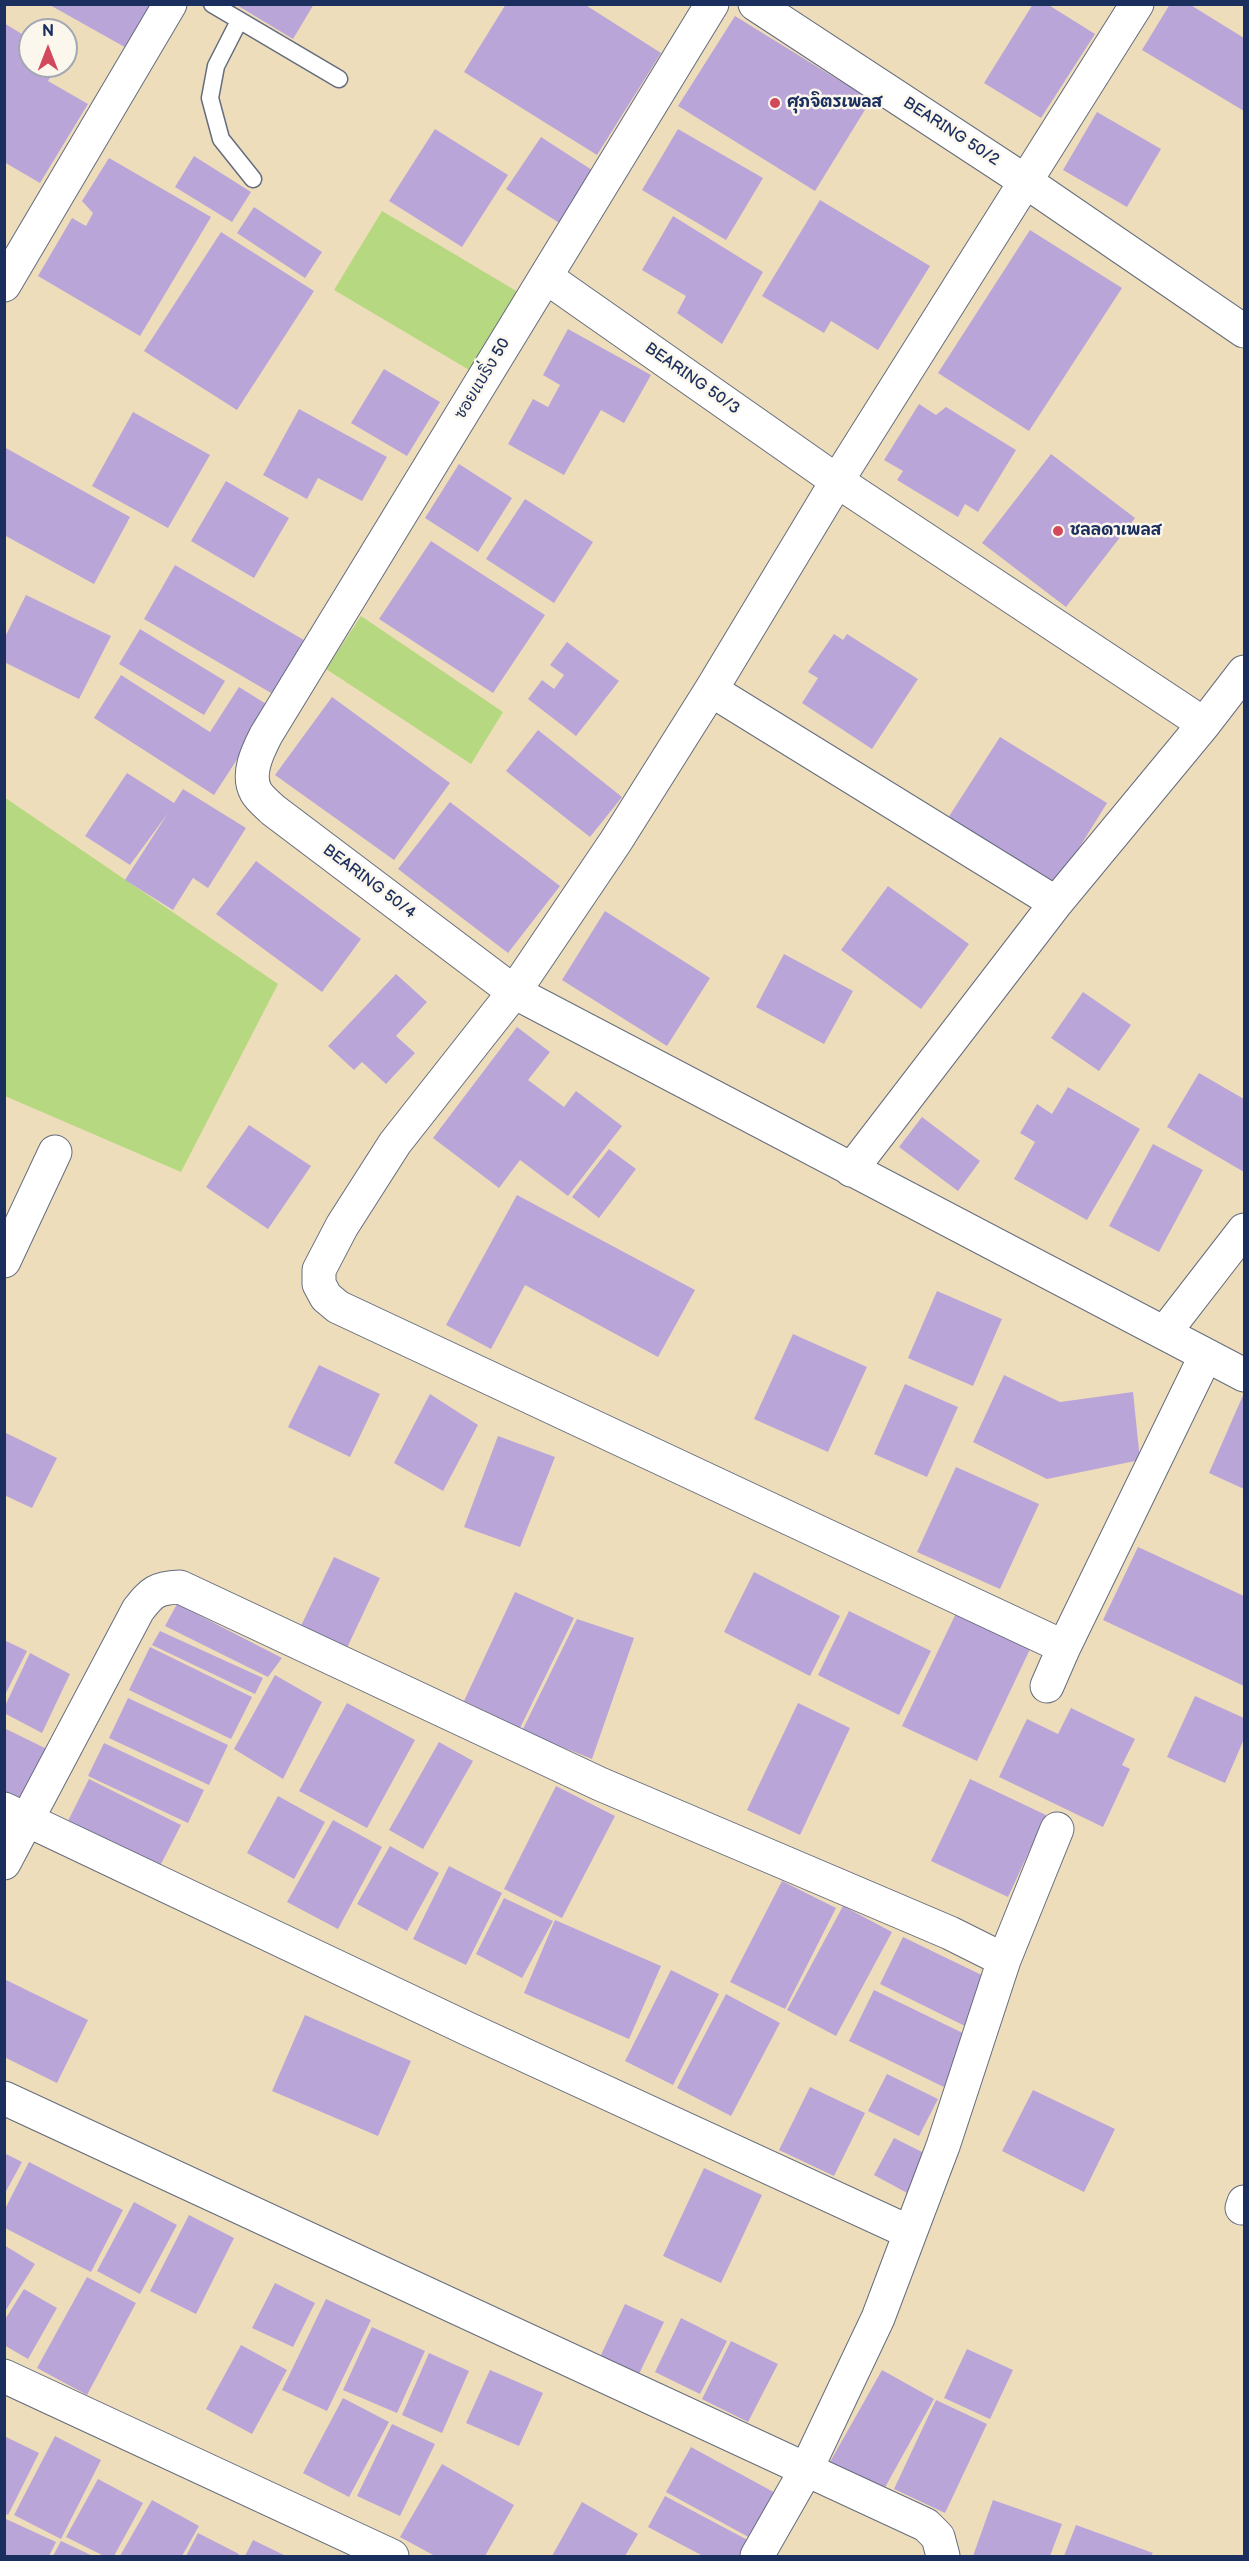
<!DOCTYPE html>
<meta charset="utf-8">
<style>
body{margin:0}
#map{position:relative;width:1249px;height:2561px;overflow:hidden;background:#eeddba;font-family:"Balsamiq Sans",sans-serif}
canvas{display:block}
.frame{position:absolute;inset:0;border:6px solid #1b2f5e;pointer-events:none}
.north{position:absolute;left:18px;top:18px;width:60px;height:60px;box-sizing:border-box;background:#fbf7ec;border:2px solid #a1a7b3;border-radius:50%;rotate:0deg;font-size:16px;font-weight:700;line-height:24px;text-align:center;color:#1b2f5e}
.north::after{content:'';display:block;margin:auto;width:21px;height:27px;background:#d1495b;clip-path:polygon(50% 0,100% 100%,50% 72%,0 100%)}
</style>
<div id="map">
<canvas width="1249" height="2561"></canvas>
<div class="frame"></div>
<div class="north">N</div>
</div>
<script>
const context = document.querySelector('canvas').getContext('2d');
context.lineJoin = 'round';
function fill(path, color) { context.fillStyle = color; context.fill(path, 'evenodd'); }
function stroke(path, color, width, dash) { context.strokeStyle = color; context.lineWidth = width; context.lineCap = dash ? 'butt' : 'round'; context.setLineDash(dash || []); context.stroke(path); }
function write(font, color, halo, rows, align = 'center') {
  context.font = font + ' "Balsamiq Sans","Playpen Sans Thai",sans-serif'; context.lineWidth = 5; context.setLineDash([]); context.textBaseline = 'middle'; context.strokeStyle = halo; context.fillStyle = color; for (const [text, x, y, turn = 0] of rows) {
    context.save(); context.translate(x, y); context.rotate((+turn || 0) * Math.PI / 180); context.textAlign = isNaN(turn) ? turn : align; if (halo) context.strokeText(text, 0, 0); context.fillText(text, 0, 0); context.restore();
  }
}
const green = new Path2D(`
 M382 211 518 292 471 371 334 290Z
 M361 616 503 712 471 764 326 669Z
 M4 797 278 984 181 1172 5 1096Z`);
const building = new Path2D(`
 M48 4H155L130 50Z
 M235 4H314L293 39Z
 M506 4H584L661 53 597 155 464 72Z
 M1033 4H1047L1095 34 1041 118 984 83Z
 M1170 4H1189L1244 38V111L1142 50Z
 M735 16 871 100 815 191 678 106Z
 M4 23 30 39V66H57L48 81 88 104 40 183 4 162Z
 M1097 112 1161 149 1127 207 1063 170Z
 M435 129 508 175 462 247 389 201Z
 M678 129 763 178 726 240 642 190Z
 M541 137 595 172 561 224 506 189Z
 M194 156 251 192 232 222 175 187Z
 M109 158 211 217 140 336 38 276 72 218 86 226 93 213 82 201Z
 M820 200 930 266 878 350 831 321 824 333 762 296Z
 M254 207 322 252 305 278 237 233Z
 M673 216 763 272 722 344 677 313 686 296 642 270Z
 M1030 230 1122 288 1029 431 938 373Z
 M221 232 314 291 237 410 144 351Z
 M568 329 651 375 624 423 601 410 564 475 508 444 533 399 548 407 560 385 543 375Z
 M384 369 440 402 407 456 351 423Z
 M919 404 936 415 946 407 1016 450 978 512 965 504 958 517 897 480 903 471 884 460Z
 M299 409 387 457 362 501 318 478 307 499 263 475Z
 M133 412 210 455 168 528 92 486Z
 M4 447 130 517 94 584 4 535Z
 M1051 454 1135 518 1066 607 982 543Z
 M459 464 512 498 478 552 425 518Z
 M226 481 289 518 254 578 191 541Z
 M525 499 593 542 554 603 486 559Z
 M431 541 545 615 493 693 379 619Z
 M175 565 309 643 278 697 144 619Z
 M26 595 111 636 79 699 4 662V639Z
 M140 629 225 681 204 715 119 664Z
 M834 634 843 640 847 634 918 679 872 749 802 703 818 678 808 672Z
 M567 642 619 681 576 736 528 699 542 680 554 689 564 675 550 665Z
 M121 675 210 732 239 687 271 707 214 795 94 718Z
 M332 697 450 783 394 860 275 775Z
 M538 730 622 797 590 837 506 771Z
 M1000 737 1107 803 1056 885 948 818Z
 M127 773 174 803 183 789 246 828 208 888 193 878 173 910 125 880 168 813 130 865 85 836Z
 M450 802 560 886 508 953 398 869Z
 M256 861 361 939 322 992 216 914Z
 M888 886 969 944 921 1009 841 950Z
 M605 911 710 978 667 1046 562 980Z
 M784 954 853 991 824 1044 756 1007Z
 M396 974 427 1002 396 1036 415 1053 386 1084 362 1062 354 1070 328 1046Z
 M1083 992 1131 1025 1099 1071 1051 1038Z
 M517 1027 550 1052 528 1080 564 1107 576 1091 622 1126 568 1196 520 1160 499 1188 433 1138Z
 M1199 1073 1244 1099V1172L1167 1127Z
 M1068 1087 1140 1129 1087 1220 1014 1179 1035 1142 1020 1133 1037 1104 1052 1114Z
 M922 1117 980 1161 958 1191 899 1147Z
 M249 1125 311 1166 268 1229 206 1187Z
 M1153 1144 1203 1170 1159 1252 1109 1226Z
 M609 1149 636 1169 599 1218 572 1197Z
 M517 1195 695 1290 658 1357 525 1285 491 1349 446 1325Z
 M937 1291 1002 1319 973 1386 908 1358Z
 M793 1334 867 1367 828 1452 754 1419Z
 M319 1365 380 1394 350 1457 288 1427Z
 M1004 1375 1060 1402 1133 1392 1140 1460 1047 1479 973 1442Z
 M905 1384 958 1407 927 1477 874 1454Z
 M1244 1393V1489L1209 1473Z
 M430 1394 478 1425 443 1491 394 1463Z
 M4 1432 57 1458 32 1508 4 1495Z
 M498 1436 555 1457 520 1547 464 1527Z
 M956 1467 1039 1504 1000 1589 917 1552Z
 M1138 1547 1244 1596V1686L1103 1620Z
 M334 1557 380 1578 345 1652 299 1630Z
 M754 1572 840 1616 810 1676 724 1632Z
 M515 1592 574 1618 520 1728 464 1701Z
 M177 1604 282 1658 268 1677 165 1626Z
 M959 1607 1033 1643 977 1761 902 1726Z
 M849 1611 931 1651 899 1715 818 1675Z
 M577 1619 634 1638 592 1759 522 1731Z
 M160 1631 263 1678 255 1694 152 1645Z
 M4 1640 27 1651 4 1697Z
 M150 1647 252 1697 231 1739 129 1690Z
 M30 1653 70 1674 42 1733 4 1713V1708Z
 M275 1675 322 1702 283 1779 234 1749Z
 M1195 1696 1244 1718V1739L1225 1783 1167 1757Z
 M128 1698 228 1745 209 1785 109 1738Z
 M347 1703 415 1740 367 1828 299 1791Z
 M798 1703 850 1728 800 1835 747 1810Z
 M1071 1708 1135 1739 1122 1765 1130 1769 1103 1827 999 1777 1027 1719 1058 1734Z
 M4 1728 53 1752 27 1804 4 1793Z
 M439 1742 473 1761 423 1849 389 1830Z
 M104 1743 204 1790 188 1823 88 1776Z
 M89 1779 181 1825 159 1868 67 1823Z
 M970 1779 1046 1815 1008 1897 931 1861Z
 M556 1786 615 1816 562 1918 504 1889Z
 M278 1796 325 1822 294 1879 247 1853Z
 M333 1820 382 1847 338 1929 287 1902Z
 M390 1846 439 1873 407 1931 357 1904Z
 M449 1866 502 1893 466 1965 413 1939Z
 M782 1881 836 1908 785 2009 730 1982Z
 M504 1898 553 1921 522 1978 476 1954Z
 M843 1906 892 1932 836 2036 787 2010Z
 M555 1920 661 1966 629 2039 524 1993Z
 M903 1937 992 1980 969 2028 880 1984Z
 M671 1970 719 1994 673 2085 625 2061Z
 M4 1979 88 2020 57 2083 4 2057Z
 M874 1990 971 2037 946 2088 849 2041Z
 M726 1994 780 2023 731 2116 677 2088Z
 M305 2015 411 2061 378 2136 272 2091Z
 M887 2074 938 2099 919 2136 868 2111Z
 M810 2087 865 2113 834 2176 779 2150Z
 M1033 2090 1115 2129 1084 2192 1002 2151Z
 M894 2138 930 2156 909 2194 874 2175Z
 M4 2153 22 2162 4 2195Z
 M29 2162 123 2210 91 2272 5 2228V2209Z
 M704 2168 762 2195 721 2283 663 2256Z
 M134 2202 177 2225 140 2294 97 2271Z
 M189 2215 234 2238 196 2314 150 2291Z
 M4 2245 35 2264 4 2313Z
 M87 2277 136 2303 87 2395 37 2368Z
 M275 2283 315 2303 293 2347 252 2328Z
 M24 2289 57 2308 28 2359 4 2345V2321Z
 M326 2299 371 2320 327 2411 282 2390Z
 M625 2304 664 2322 638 2376 600 2357Z
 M681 2318 727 2341 700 2394 655 2372Z
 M372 2327 425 2351 397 2413 343 2390Z
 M731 2341 778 2364 748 2422 702 2399Z
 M241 2345 287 2370 252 2434 206 2409Z
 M967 2349 1013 2370 990 2419 944 2398Z
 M429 2353 469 2371 442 2433 402 2415Z
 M490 2370 543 2393 519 2446 466 2423Z
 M882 2370 934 2399 883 2491 830 2462Z
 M343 2398 389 2422 349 2497 303 2473Z
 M936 2400 987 2424 945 2513 894 2489Z
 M392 2424 435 2444 400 2516 357 2496Z
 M4 2436 39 2453 8 2515 4 2513Z
 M55 2436 101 2460 61 2539 14 2515Z
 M691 2447 779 2495 754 2540 666 2492Z
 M442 2464 514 2505 485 2556H435L400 2537Z
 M98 2479 143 2503 114 2556H104L66 2537Z
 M665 2496 755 2544 749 2556H703L648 2527Z
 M152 2500 199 2526 182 2556H120Z
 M993 2500 1062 2524 1050 2556H973Z
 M582 2502 638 2534 625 2556H552Z
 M6 2519 56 2542 49 2556H4Z
 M1076 2525 1153 2553 1151 2556H1064Z
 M198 2533 239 2554 238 2556H186Z
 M253 2540 286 2556H245Z
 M61 2541 93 2556H53Z`);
const service = new Path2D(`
 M212 4 339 79
 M239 21 216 66 210 98 221 139 253 179`);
const minor = new Path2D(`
 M712 4 266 735C258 751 246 774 256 792 260 799 268 805 273 810L514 992 1244 1375
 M755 4 1025 181 1244 331
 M1137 4 837 481 711 690 616 841 514 992 395 1143 342 1226 319 1270V1284L326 1297 338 1307 1064 1647 1206 1355
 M546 277 837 481 1204 724
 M4 285 170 4
 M711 690 1056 903
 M851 1170 1056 903 1204 724 1244 672
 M4 1261 55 1152
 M1165 1332 1244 1230
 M1047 1686 1064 1647
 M4 1809 468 2029 909 2232
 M4 1863 138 1610C152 1592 156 1588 180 1587L600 1784 950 1933 1004 1960 943 2146 878 2318 806 2470 757 2556
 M1004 1960 1057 1829
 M4 2098 926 2525 938 2537 943 2556
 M1242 2208 1244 2202
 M4 2376 392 2556`);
const markers = [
 [775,103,6,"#d1495b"],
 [1058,531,6,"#d1495b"]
];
const poiNames = [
 ["ศุภจิตรเพลส",787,103],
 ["ชลลดาเพลส",1070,531]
];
const streetNames = [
 ["BEARING 50/2",951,132,33],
 ["ซอยแบริ่ง 50",483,379,-59],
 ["BEARING 50/3",692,379,35],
 ["BEARING 50/4",369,882,37]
];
fill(green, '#b6d880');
fill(building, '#baa5d9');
stroke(service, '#656c7e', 19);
stroke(minor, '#656c7e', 35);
stroke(service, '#fff', 16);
stroke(minor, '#fff', 33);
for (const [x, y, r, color] of markers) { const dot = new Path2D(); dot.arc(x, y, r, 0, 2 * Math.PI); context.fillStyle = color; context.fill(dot); stroke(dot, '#fbf7ec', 2); }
write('bold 16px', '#1b2f5e', '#fbf7ec', poiNames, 'left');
write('16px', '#1b2f5e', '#fbf7ec', streetNames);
</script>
